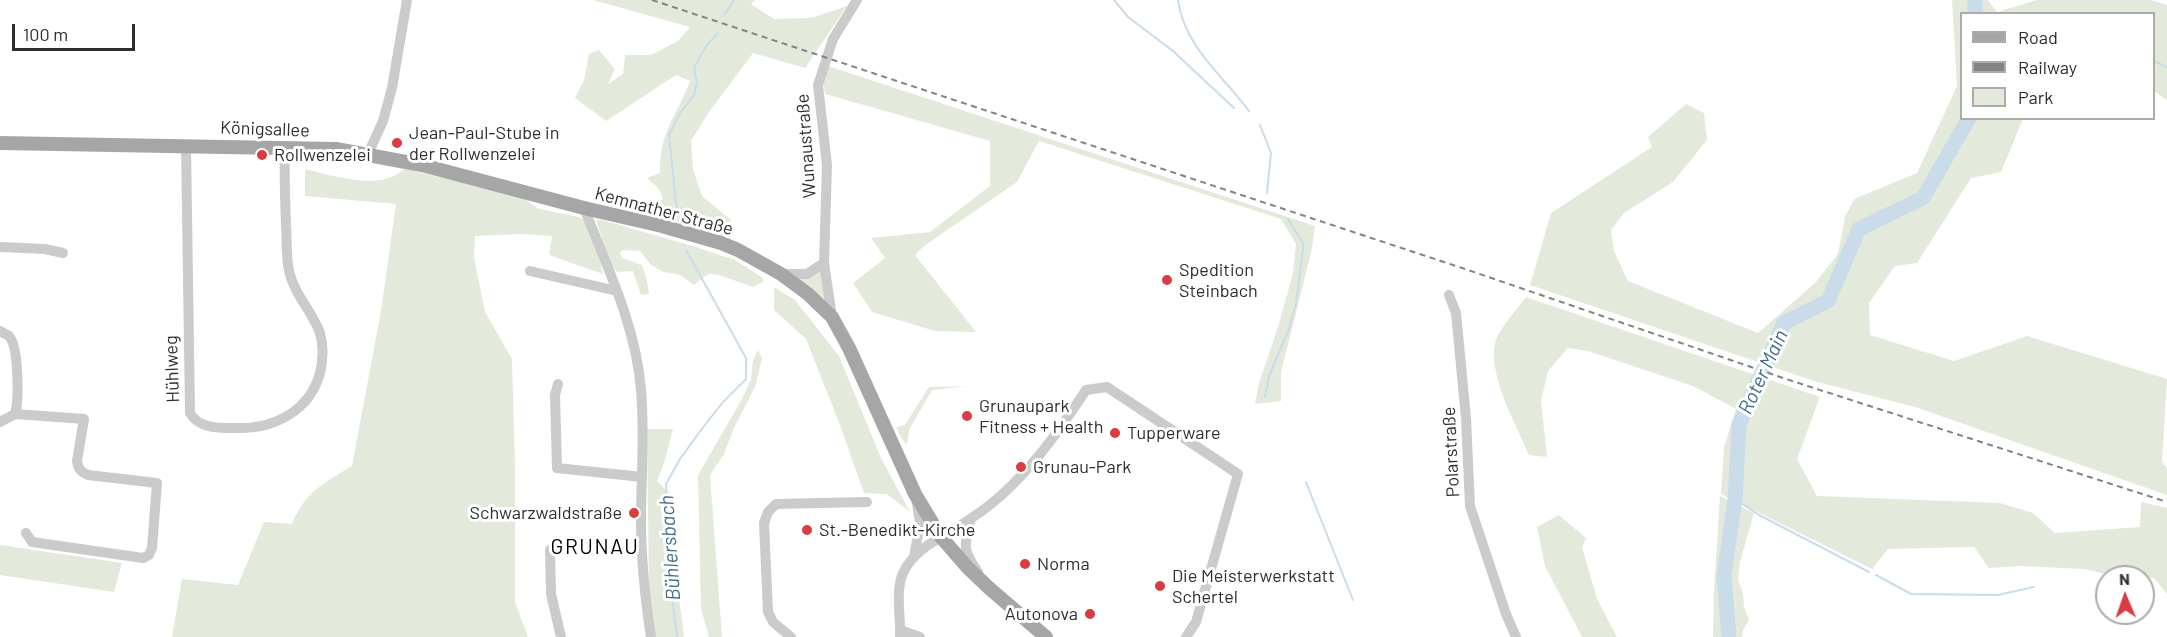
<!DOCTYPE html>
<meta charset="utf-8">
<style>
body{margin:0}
#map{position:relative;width:2167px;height:637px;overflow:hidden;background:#fff;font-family:Barlow,sans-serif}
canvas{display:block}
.legend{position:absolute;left:1960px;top:12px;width:195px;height:108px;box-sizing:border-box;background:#fff;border:2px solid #ababab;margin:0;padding:8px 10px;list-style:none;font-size:18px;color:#2e2e2e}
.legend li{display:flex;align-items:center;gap:12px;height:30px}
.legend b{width:30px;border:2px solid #ababab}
.north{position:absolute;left:2095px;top:565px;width:60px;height:60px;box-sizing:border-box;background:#fff;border:2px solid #ababab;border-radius:50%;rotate:358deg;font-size:16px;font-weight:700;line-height:24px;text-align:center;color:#2e2e2e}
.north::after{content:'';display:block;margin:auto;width:21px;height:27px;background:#d93c42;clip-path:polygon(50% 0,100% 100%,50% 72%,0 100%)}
.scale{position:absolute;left:12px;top:24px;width:123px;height:27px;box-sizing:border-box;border:3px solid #2e2e2e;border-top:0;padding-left:8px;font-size:18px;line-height:21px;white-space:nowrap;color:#2e2e2e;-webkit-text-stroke:4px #fff;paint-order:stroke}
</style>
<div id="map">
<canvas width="2167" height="637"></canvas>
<ul class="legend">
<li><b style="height:8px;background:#a6a6a6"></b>Road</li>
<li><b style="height:8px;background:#838383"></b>Railway</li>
<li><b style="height:16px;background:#e3eadc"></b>Park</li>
</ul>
<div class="north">N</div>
<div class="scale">100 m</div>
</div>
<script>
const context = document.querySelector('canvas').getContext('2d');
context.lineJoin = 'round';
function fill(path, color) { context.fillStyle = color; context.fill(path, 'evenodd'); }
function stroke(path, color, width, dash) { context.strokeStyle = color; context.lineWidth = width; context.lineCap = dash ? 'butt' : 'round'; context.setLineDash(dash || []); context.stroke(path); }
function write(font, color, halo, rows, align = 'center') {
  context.font = font + ' Barlow,sans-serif'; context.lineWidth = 6; context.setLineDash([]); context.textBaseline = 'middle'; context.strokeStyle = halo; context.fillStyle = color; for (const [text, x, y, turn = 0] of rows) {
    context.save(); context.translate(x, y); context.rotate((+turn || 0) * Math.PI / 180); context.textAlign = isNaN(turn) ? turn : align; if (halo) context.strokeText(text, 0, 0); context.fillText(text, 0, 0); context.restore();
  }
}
const green = new Path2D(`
 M593 0H755L751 4 774 19 811 18 847 6 805 68 753 53 709 112 691 141 693 169 702 196 731 220 723 238 691 225 658 216 655 205 663 199 659 189 647 178 660 173C659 132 677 116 690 81L676 75 606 121 575 98 584 80 589 54 599 50 615 69 608 84 623 74 625 55H651L678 41 690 27Z
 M1952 0H1988L1997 12 2037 0H2151L2167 5V100L2154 91V14H1962V118L2023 119 2001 172 1971 178 1917 263 1895 266 1869 303 1870 335 1954 361 2027 336 2167 379 2162 461 2167 469V495L1915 407 1817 382 1530 285 1551 213 1652 147 1648 137 1686 104 1704 113 1707 140 1673 182 1624 213 1611 230 1614 251 1628 281 1758 333 1815 283 1838 254 1845 217 1854 199 1917 173 1957 86Z
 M828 66 1315 226 1312 249 1281 372V401L1255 404 1259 383 1278 327 1293 273 1296 244 1281 219 1039 141 1017 182 924 246 915 255 976 332 935 331 872 312 853 283 885 258 871 238 930 232 990 186V141L825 94 823 80Z
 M305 169C329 175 365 186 389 178 394 177 400 172 405 169L520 196 539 209 579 217 586 221 601 264 603 274 549 255 552 236 519 234 475 236 474 258 485 312 512 359 515 464V602L528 637H172L182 579 238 585 264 522 292 524C305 492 324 483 352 466L381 311 396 204 305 196Z
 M596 220H602L696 247 735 260 763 278V282L753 287 719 275 708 274 694 285 680 275 664 272 651 265 640 251 622 250 620 253 622 258 642 265 647 280 649 294 641 295 633 271 617 272 610 263Z
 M822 267 827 298 823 302 795 275Z
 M774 287 795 300 839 356 881 458 910 512 887 494 864 493 840 425 806 339 774 310Z
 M1526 297 1820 397 1797 459 1817 496 2000 503 2033 513 2055 533 2140 527 2141 502 2167 508V594L2154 578 2118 577 2084 569 2021 566 1989 568 1974 547 1888 549 1872 569 1721 494 1724 447 1736 409 1693 386 1588 351 1568 348 1548 371 1541 401 1547 457 1529 455C1517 426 1482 365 1498 335 1505 322 1517 309 1526 297Z
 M758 350 762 358 755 387 734 428 724 454 710 475 722 637H709L701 609 698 475 742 399 751 379 753 360Z
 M967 386 932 390 909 430 907 445 903 441 896 427 905 425 929 387Z
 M647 429H673L665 460 657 481 670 494 681 572 679 596 684 637H655L649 592Z
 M1720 496 1754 513 1740 562 1738 580 1743 593 1744 606 1749 620 1743 630 1742 637H1713L1714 590Z
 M1559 515 1586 538 1582 547 1597 599 1617 637H1582L1545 566 1537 527Z
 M0 545 122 563 114 592 0 575Z`);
const stream = new Path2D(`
 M1114 0 1128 17 1173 51 1234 108
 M1178 0C1184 46 1223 76 1249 111
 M1975 7 1987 14
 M724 15 734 0
 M2154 61 2167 67
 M1260 125 1271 153 1267 193
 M677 212 669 135 680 113 694 95 697 83 694 68 706 46 718 33
 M1265 397 1269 376 1289 329 1296 304 1303 249V243L1288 219
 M1306 482 1353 600
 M1735 499 1759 515 1869 572
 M1876 575 1911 594 1998 595 2034 587
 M677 637 671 589 666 484 680 459 701 430 723 402 746 379V358L686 250`);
const river = new Path2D(`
 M1975 0V14
 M1729 637 1724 576 1735 499 1739 425 1784 323 1828 301 1859 229 1923 198 1969 118`);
const minor = new Path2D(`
 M186 145 190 413C199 430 223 428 240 428 276 428 310 410 320 373 323 360 324 347 320 333 312 311 294 294 289 271 286 256 287 241 286 225 285 199 284 173 285 147
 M368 154 383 121 392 88 407 0
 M584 208C607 267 636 326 641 390 645 433 641 476 641 519 641 558 645 598 651 637
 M0 247 45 249 63 253
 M530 271 617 291
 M781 274H807L824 263
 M1449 295 1456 313 1466 418 1470 506 1506 614 1516 637
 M832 317 824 263 827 165 818 85 833 39 857 0
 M0 331C3 333 6 334 9 336 19 347 19 400 15 414
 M558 384 555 395 557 468 642 477
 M0 422 15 414 84 419 77 461C78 469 81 472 88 475L157 483 152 548 149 555 143 558 32 542 26 533
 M971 519C964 546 962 549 978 572
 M550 550 551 594 561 637
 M914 557 920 523 916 498
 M900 630 920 637
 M791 637 773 622 768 612 764 523 768 512 776 504 867 502
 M900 637C901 617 895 591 903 573 915 546 948 535 970 519 984 510 998 499 1010 487 1040 458 1063 425 1086 390L1107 387 1238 474 1196 622 1186 637`);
const major = new Path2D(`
 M0 143 336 149 422 165 584 208 662 226 721 243 738 250 781 274 808 294 832 317 849 348 915 494 941 537 968 568 989 588 1046 637`);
const rail = new Path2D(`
 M652 0 1468 270 1786 379 2167 502`);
const markers = [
 [397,143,6,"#d93c42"],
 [262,155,6,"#d93c42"],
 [1167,280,6,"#d93c42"],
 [967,416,6,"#d93c42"],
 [1115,433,6,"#d93c42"],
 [1021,467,6,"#d93c42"],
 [634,513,6,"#d93c42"],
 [807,530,6,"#d93c42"],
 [1025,564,6,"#d93c42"],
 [1160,586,6,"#d93c42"],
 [1090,614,6,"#d93c42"]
];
const streetNames = [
 ["Königsallee",265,129,2],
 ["Wunaustraße",806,146,-94],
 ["Kemnather Straße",664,211,15],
 ["Hühlweg",172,369,-92],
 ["Polarstraße",1451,452,-93]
];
const poiNames = [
 ["Jean-Paul-Stube in",409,133],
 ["der Rollwenzelei",409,154],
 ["Rollwenzelei",274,155],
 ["Spedition",1179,270],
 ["Steinbach",1179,291],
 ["Grunaupark",979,406],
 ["Fitness + Health",979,427],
 ["Tupperware",1127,433],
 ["Grunau-Park",1033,467],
 ["Schwarzwaldstraße",622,513,"right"],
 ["St.-Benedikt-Kirche",819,530],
 ["Norma",1037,564],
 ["Die Meisterwerkstatt",1172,576],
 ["Schertel",1172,597],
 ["Autonova",1078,614,"right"]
];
const waterNames = [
 ["Roter Main",1763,372,-65],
 ["Bühlersbach",670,548,-94]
];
const quarterNames = [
 ["GRUNAU",595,547]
];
fill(green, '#e3eadc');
stroke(stream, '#cadce9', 2);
stroke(river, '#cadce9', 15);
stroke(minor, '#cbcbcb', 10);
stroke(major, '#a6a6a6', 14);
stroke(rail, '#838383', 2, [6, 4.5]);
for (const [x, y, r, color] of markers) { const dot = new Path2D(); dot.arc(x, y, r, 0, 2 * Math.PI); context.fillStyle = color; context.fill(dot); stroke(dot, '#fff', 2); }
write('18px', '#2e2e2e', '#fff', streetNames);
write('18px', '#2e2e2e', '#fff', poiNames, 'left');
write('italic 20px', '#426c8a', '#fff', waterNames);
context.letterSpacing = '1.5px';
write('21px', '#000', '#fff', quarterNames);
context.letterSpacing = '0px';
</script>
